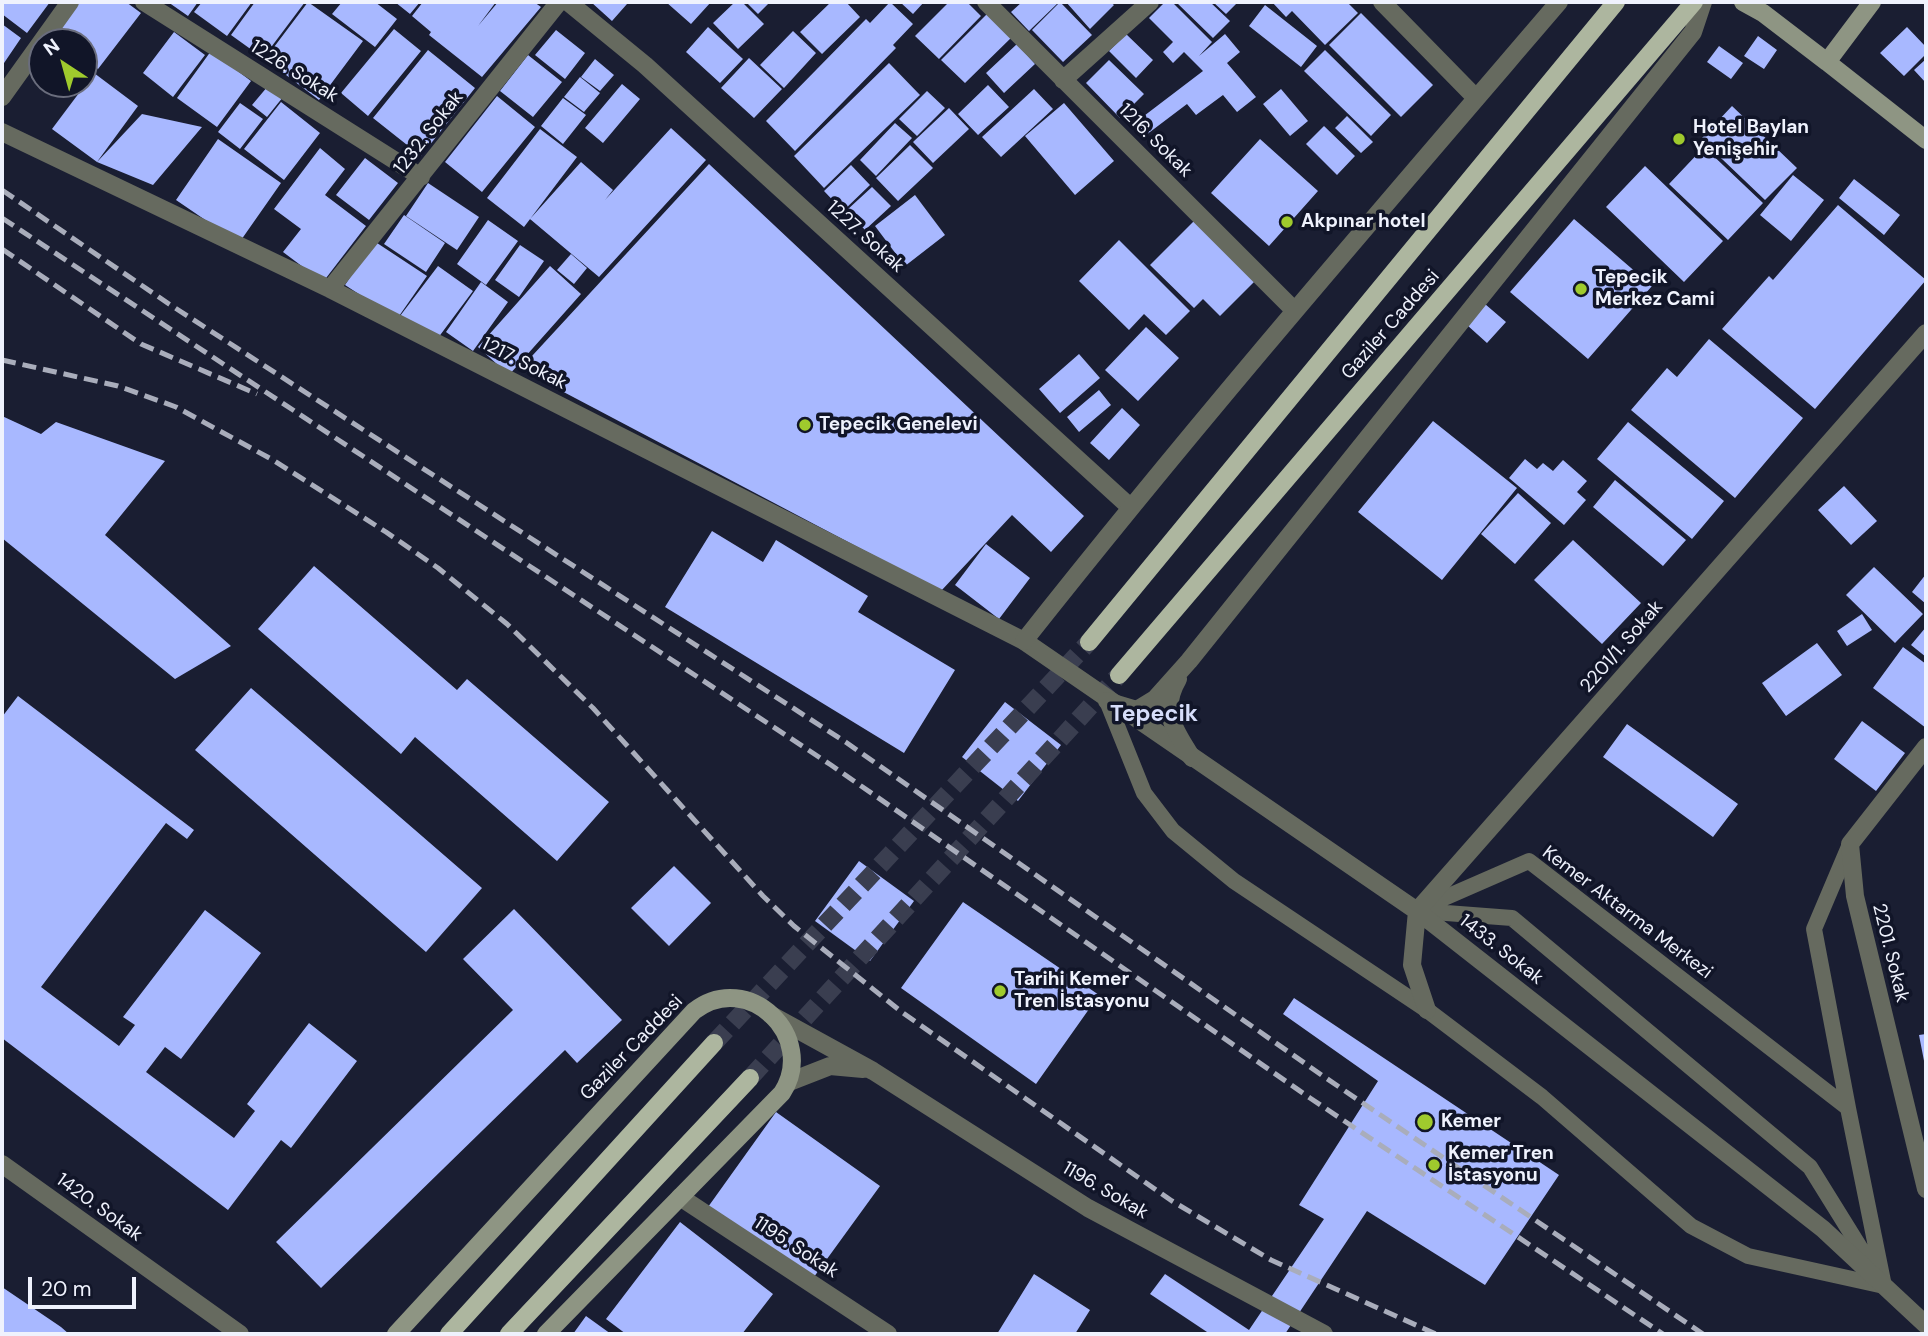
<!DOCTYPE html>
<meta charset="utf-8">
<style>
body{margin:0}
#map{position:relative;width:1928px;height:1336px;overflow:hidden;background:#1a1e32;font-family:"DM Sans",sans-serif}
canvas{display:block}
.frame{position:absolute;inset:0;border:4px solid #eff2fd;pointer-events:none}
.north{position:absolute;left:28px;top:28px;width:70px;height:70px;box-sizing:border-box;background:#111528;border:2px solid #6a6d7d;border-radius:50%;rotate:324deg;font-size:19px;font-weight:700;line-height:28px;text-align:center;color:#eff2fd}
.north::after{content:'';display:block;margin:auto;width:24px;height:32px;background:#9fca2d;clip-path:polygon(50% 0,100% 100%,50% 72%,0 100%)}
.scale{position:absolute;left:28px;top:1277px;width:108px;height:32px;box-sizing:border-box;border:4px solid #eff2fd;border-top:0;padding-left:9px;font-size:21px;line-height:24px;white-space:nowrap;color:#eff2fd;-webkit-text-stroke:5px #111528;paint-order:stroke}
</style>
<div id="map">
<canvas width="1928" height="1336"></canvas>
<div class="frame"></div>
<div class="north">N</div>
<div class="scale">20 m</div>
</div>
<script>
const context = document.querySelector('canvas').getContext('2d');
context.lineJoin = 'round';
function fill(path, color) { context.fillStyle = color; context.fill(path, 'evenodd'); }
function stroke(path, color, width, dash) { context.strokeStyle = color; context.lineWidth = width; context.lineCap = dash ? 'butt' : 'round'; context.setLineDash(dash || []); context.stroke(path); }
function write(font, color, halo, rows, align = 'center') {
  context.font = font + ' "DM Sans",sans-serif'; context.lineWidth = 7; context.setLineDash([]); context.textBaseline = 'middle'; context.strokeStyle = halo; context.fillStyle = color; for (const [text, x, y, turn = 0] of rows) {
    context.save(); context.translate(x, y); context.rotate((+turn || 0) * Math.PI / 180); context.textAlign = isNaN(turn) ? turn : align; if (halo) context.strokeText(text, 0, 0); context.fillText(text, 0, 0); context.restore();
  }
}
const building = new Path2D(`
 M2 2H50L27 33 2 14Z
 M73 2H126L141 13 98 69 84 58V42H63L50 32Z
 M168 2H198L188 16Z
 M202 2H252L227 36 194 12Z
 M255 2H305L263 58 231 35Z
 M308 2 363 41 319 100 265 59Z
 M342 2H375L397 19 375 47 332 14Z
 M395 2H420L410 14Z
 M423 2H496L478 26 498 2H534L541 7 482 77 429 35 431 32 412 16Z
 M591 2H624L627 4 612 21Z
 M666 2H711L691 24Z
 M735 2H742L764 24 738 49 713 23Z
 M746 2H770L758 14Z
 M831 2H846L860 17 822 54 800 32Z
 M890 2 913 24 893 45 896 48 795 151 766 121 866 19 870 23Z
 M900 2H924L913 14Z
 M949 2H967L981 16 939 59 915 36Z
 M1022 2H1059L1029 31 1011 12Z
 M1060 2 1092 35 1063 62 1032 30Z
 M1066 2H1110L1114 5 1090 29Z
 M1165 2H1172L1212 42 1199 56 1225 34 1240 52 1227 63 1256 97 1237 112 1223 95 1196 115 1187 104 1146 135 1136 122 1203 71 1184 52 1173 63 1163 52 1173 42 1149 18Z
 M1176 2H1210L1230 21 1213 38Z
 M1213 2H1238L1226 14Z
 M1272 2H1347L1358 13 1325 45 1292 11 1286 17Z
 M1265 5 1317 46 1301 67 1249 26Z
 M990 11 1014 35 965 83 941 60Z
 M1361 13 1433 85 1401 117 1329 45Z
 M2 24 21 38 2 66Z
 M708 27 743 59 720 83 686 52Z
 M1907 27 1926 47V54L1904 76 1880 53Z
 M394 29 421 51 368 116 341 93Z
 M556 30 585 53 565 79 535 55Z
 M793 31 816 53 784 88 760 65Z
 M174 32 205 55 173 97 143 73Z
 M1126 34 1153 60 1136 78 1109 51Z
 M1758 36 1777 50 1764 69 1744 56Z
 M1017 44 1035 64 1004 93 986 73Z
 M1719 46 1743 63 1731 79 1707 62Z
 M428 50 475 88 421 156 373 118Z
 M1325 50 1391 115 1371 136 1304 71Z
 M211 51 251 81 217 127 177 98Z
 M528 55 562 82 533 117 500 91Z
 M749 58 782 89 754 118 721 88Z
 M595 59 614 75 600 91 581 77Z
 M1926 59V83L1914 70Z
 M1109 60 1144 94 1120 118 1086 83Z
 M889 63 920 95 824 188 794 156Z
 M94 73 138 106 97 162 52 129Z
 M580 77 600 93 584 112 564 97Z
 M622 84 640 99 603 143 585 128Z
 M988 85 1009 107 978 135 958 114Z
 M268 86 283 97 267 117 252 105Z
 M1034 89 1053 109 1001 157 982 137Z
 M1281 89 1308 121 1290 136 1263 104Z
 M927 91 945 108 917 136 899 119Z
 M497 96 535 127 482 192 445 162Z
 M563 98 586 115 563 144 541 126Z
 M281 102 320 133 284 180 244 149Z
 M240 103 263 119 240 149 218 132Z
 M1064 103 1114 161 1075 195 1025 136Z
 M1732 106 1797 168 1765 200 1701 139Z
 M949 108 969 129 933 163 913 142Z
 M142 114 202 127 153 185 97 162Z
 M1347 116 1373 142 1361 153 1335 128Z
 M895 123 912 138 876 176 860 160Z
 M1324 126 1355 156 1337 175 1306 144Z
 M671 128 706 160 599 277 530 219 581 162 613 190 605 200Z
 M540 129 577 157 524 227 487 198Z
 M218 139 281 183 239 243 176 200Z
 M1260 139 1318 191 1269 246 1211 193Z
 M910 145 933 168 898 201 876 178Z
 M1704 147 1763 203 1728 240 1669 184Z
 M320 148 345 169 325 195 366 226 323 282 283 252 301 229 274 209Z
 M365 158 398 183 369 220 336 195Z
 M709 164 1084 516 1051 552 1012 515 941 591 520 369Z
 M851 165 870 185 843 211 824 191Z
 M1645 166 1723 241 1684 282 1606 207Z
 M1793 175 1824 200 1791 241 1760 215Z
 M1854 179 1900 215 1884 235 1839 198Z
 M428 183 479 217 457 250 406 216Z
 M872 187 891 206 865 230 847 210Z
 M915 195 945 235 905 266 875 226Z
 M1838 205 1926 280 1815 409 1722 329 1769 276 1773 280Z
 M404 215 445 243 426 272 384 244Z
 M1574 219 1652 286 1588 359 1510 292Z
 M488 220 518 241 486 285 457 264Z
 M1195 220 1256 280 1220 316 1203 299 1194 308 1150 265Z
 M1119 240 1190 311 1166 335 1144 314 1129 330 1079 281Z
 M374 241 427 276 397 319 345 285Z
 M520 245 544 261 519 297 495 280Z
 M571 254 587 268 574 284 557 270Z
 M438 266 473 291 435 342 400 316Z
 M550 266 581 294 509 375 478 347Z
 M481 282 508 302 473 351 446 332Z
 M1485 304 1506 322 1487 343 1467 325Z
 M1146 327 1179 358 1138 401 1105 370Z
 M1709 339 1803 418 1735 498 1631 410 1667 368 1677 377Z
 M1079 354 1100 378 1060 413 1039 389Z
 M1099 390 1111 405 1079 432 1067 417Z
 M1122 408 1140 425 1109 460 1090 443Z
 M2 416 41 434 56 422 165 461 105 535 231 646 175 679 2 538Z
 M1433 421 1517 488 1442 580 1358 512Z
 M1628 422 1724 501 1692 539 1597 459Z
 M1525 459 1537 469 1543 463 1553 471 1563 460 1587 481 1577 492 1586 500 1564 525 1509 478Z
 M1615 480 1686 540 1663 566 1593 507Z
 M1844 486 1877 521 1851 545 1818 510Z
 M1518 493 1551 523 1515 564 1481 534Z
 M712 531 763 562 776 540 868 596 858 612 955 670 904 753 665 607Z
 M1573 540 1641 603 1602 644 1534 580Z
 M986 544 1030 578 999 619 955 585Z
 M314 566 457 690 467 679 609 802 557 861 415 737 401 754 258 629Z
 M1874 567 1923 614 1895 643 1846 595Z
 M1926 574V604L1912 592Z
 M1862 614 1872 630 1847 646 1837 631Z
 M1926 627V657L1911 645Z
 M1817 643 1842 675 1786 716 1762 683Z
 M1903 647 1926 664V728L1873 688Z
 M251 688 482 888 426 952 195 750Z
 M18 696 194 830 187 839 166 823 41 987 119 1046 135 1025 123 1017 205 910 261 953 181 1059 165 1047 146 1072 234 1138 255 1111 247 1104 309 1023 357 1061 291 1148 281 1140 228 1210 2 1038V717Z
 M1005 702 1061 745 1018 801 962 757Z
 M1862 721 1905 753 1876 791 1834 759Z
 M1627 724 1738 804 1713 837 1603 757Z
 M859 861 914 901 870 961 815 921Z
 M674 866 711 903 669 946 631 908Z
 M963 902 1099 995 1036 1084 901 988Z
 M514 909 622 1020 577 1063 565 1050 321 1288 276 1242 513 1010 463 959Z
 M1294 998 1559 1175 1485 1285 1367 1211 1285 1334H1210L1150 1294 1165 1274 1249 1330 1324 1219 1299 1205 1378 1081 1283 1014Z
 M1926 1034V1066H1925L1919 1035Z
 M776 1112 880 1186 811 1281 708 1207Z
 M680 1222 773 1294 742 1334H626L606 1319Z
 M1034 1274 1090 1310 1075 1334H997Z
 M2 1287 61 1327 69 1334H2Z
 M586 1316 611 1334H573Z`);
const primaryTunnel = new Path2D(`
 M714 1043 1089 642
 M750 1078 1119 675`);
const service = new Path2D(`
 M1107 701 1144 793 1173 831 1234 881 1427 1010 1542 1097 1691 1226 1748 1256 1884 1286
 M1419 909 1529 861 1848 1108 1884 1286
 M1420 911 1512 918 1810 1167 1877 1275
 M1848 1108 1814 929 1850 844`);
const minor = new Path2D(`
 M144 2 421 177
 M568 2 645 65 1130 507
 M986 2 1294 310
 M1382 2 1476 98
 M1063 80 1150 2
 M2 97 70 2
 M2 132 330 289 1024 641 1417 911 1823 1229 1926 1325
 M330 289 559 2
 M1926 747 1850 844 1855 896 1926 1189
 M1427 1010 1412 965 1417 911 1926 333
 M771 1015 873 1071 1088 1208 1324 1334
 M789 1082 830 1066 863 1069
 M2 1164 240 1334
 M680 1197 888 1334`);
const tertiary = new Path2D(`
 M1024 641C1196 423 1378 213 1559 2
 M1178 679C1159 712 1175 729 1192 758
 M1107 701 1137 710 1155 699 1189 661 1693 32 1703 2`);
const secondary = new Path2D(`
 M1743 2 1763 13 1827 62 1872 2
 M1827 62 1926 140
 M396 1334 694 1011C748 969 818 1037 782 1093L546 1334`);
const primary = new Path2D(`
 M1089 642 1616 2
 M1119 675 1694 2
 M449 1334 714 1043
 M509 1334 750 1078`);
const rail = new Path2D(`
 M2 190 169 304 847 743 1323 1076 1703 1334
 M2 218 831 765 1310 1098 1663 1334
 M2 249 141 344 257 394
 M2 360 118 386 176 407 273 460 386 532 438 568 507 624 593 708 763 896 794 926 903 1013 1172 1201 1271 1260 1436 1334`);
const markers = [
 [1679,139,7,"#9fca2d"],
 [1287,222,7,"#9fca2d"],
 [1581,289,7,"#9fca2d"],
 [805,425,7,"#9fca2d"],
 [1000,991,7,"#9fca2d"],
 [1425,1122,9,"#9fca2d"],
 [1434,1165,7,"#9fca2d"]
];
const streetNames = [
 ["1226. Sokak",294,72,32],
 ["1232. Sokak",429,133,-52],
 ["1216. Sokak",1155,141,45],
 ["1227. Sokak",865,237,42],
 ["Gaziler Caddesi",1391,325,-49],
 ["1217. Sokak",524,364,27],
 ["2201/1. Sokak",1622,647,-49],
 ["Kemer Aktarma Merkezi",1627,913,37],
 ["1433. Sokak",1501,950,38],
 ["2201. Sokak",1890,953,76],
 ["Gaziler Caddesi",632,1048,-46],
 ["1196. Sokak",1105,1191,30],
 ["1420. Sokak",99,1208,36],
 ["1195. Sokak",796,1248,33]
];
const poiNames = [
 ["Hotel Baylan",1693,128],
 ["Yenişehir",1693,150],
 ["Akpınar hotel",1301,222],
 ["Tepecik",1595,278],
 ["Merkez Cami",1595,300],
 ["Tepecik Genelevi",819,425],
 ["Tarihi Kemer",1014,980],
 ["Tren İstasyonu",1014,1002],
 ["Kemer",1441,1122],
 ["Kemer Tren",1448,1154],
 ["İstasyonu",1448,1176]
];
const quarterNames = [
 ["Tepecik",1154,715]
];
fill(building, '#a8b8ff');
stroke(primaryTunnel, '#3a3e50', 18, [18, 9]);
stroke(service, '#666a5f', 16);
stroke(minor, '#666a5f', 18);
stroke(tertiary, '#666a5f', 18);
stroke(secondary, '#8e9583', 18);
stroke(primary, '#adb69f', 18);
stroke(rail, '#a9adbb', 5, [14, 7]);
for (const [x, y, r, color] of markers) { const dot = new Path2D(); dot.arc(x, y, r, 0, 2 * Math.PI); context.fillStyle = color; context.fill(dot); stroke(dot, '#111528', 2.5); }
write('19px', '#eff2fd', '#111528', streetNames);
write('bold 19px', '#eff2fd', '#111528', poiNames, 'left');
write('bold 23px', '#d6ddfa', '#111528', quarterNames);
</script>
